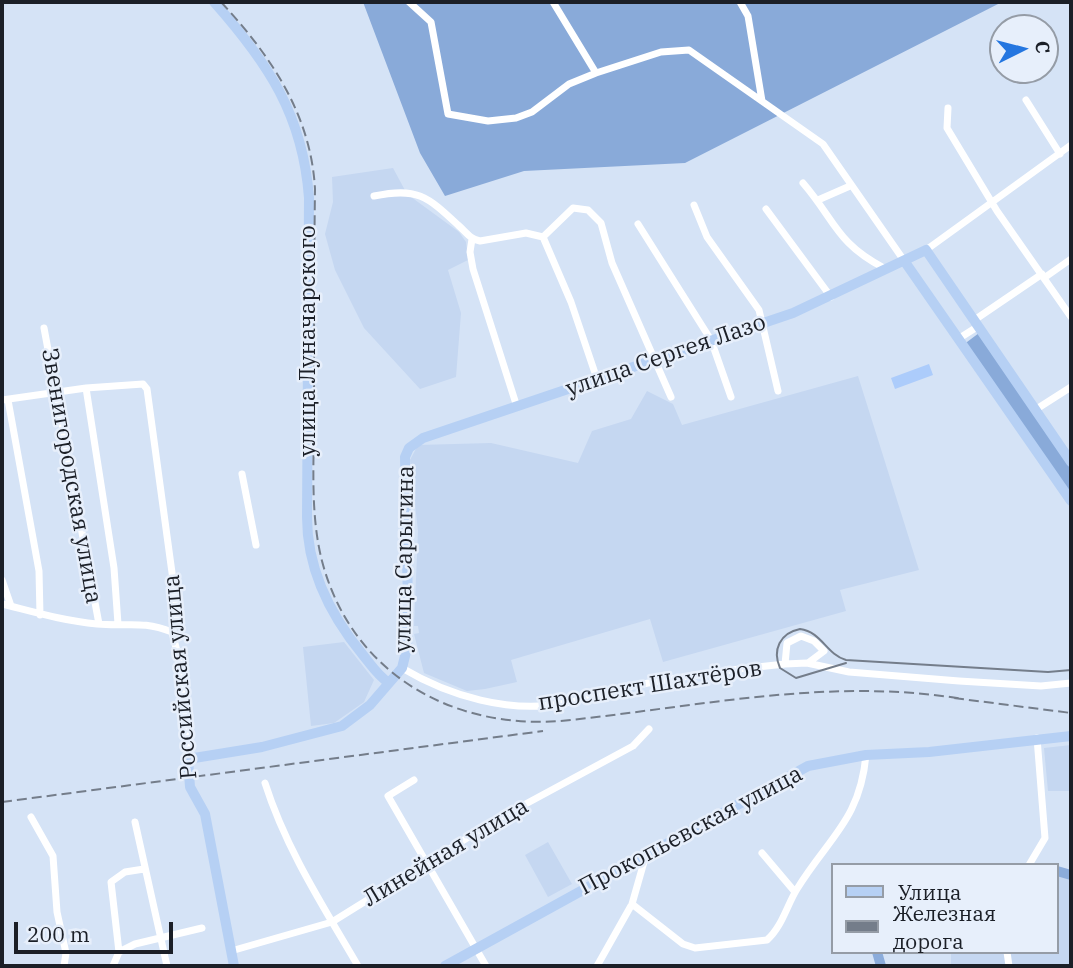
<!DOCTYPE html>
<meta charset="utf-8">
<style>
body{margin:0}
#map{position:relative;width:1073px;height:968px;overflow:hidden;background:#d5e3f6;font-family:"IBM Plex Serif",serif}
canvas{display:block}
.frame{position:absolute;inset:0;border:4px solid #1b1f27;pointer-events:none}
.legend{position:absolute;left:831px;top:863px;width:228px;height:91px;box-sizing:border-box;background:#e7effb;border:2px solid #959ca6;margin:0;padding:9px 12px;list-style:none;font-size:21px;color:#1b1f27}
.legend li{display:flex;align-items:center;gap:14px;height:35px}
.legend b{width:35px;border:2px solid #959ca6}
.north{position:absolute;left:989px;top:14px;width:70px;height:70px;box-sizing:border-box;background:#e7effb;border:2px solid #959ca6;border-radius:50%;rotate:84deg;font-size:19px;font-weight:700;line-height:28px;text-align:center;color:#1b1f27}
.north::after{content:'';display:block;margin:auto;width:24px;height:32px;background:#2476e0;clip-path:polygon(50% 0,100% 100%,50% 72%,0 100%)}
.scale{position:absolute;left:14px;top:922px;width:159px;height:32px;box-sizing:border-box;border:4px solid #1b1f27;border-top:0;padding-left:9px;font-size:21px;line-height:24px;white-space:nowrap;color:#1b1f27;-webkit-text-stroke:5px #e7effb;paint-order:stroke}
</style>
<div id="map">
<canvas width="1073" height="968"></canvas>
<div class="frame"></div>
<ul class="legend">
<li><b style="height:9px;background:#b6d0f4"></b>Улица</li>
<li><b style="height:9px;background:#747d8a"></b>Железная дорога</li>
</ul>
<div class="north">С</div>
<div class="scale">200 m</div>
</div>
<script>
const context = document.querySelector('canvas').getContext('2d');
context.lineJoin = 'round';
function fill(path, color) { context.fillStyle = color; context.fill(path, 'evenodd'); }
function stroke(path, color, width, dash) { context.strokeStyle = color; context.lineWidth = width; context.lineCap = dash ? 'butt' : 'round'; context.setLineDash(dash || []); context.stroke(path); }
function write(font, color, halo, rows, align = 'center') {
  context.font = font + ' "IBM Plex Serif",serif'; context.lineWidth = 5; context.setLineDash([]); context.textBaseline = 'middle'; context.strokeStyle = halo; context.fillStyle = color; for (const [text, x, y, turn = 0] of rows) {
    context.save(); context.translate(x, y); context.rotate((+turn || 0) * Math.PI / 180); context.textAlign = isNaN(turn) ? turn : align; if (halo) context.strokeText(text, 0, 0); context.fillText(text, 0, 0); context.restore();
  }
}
const built = new Path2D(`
 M393 168 407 194 459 232 466 242 468 260 448 270 461 313 456 377 420 389 364 328 335 270 325 234 333 202 332 177Z
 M858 376 919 570 840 590 846 611 663 662 650 619 511 660 517 682 485 689 467 691 424 673 414 634 419 633 418 626H414L418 531 410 460 418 445 491 443 578 463 592 431 631 419 647 391 673 404 682 425Z
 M344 642 374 680 364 702 334 723 311 726 303 647Z
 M1071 745V791H1048L1044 748Z
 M548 842 572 884 548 897 525 855Z
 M1057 873 1071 879V966H951V952H1057Z`);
const green = new Path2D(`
 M929 364 933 375 895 389 891 378Z`);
const forest = new Path2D(`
 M363 2H1002L685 163 524 171 445 196 420 153Z
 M979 333 1071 467V496L963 345Z`);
const river = new Path2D(`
 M1057 871 1071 875
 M877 952 881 966`);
const minor = new Path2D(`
 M409 2 431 22 448 114 488 121 516 118 532 112 569 84 596 73 661 52 689 50 823 144 905 262
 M553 2 596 73
 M740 2 748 16 762 101
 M1026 100 1060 154
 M948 108 947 128 997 211 1071 317
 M803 183C835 220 836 243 884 268
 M374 196C417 187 427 196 458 225 466 232 470 239 480 241L526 233 543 237 573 208 588 210 601 223 612 263 671 397
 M818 200 850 186
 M694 205 707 237 759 310 778 391
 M766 209 831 297
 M638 224 711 340 731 397
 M543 237 571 302 597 379
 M472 239 470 252 473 269 517 407
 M926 250 1071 145
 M1044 278 1071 259
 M973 321 1042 274
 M44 328 99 624
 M958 339 977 327
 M86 388 114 568 118 624
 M2 400 86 388 143 384 147 389 173 580 177 618 172 632 179 659 188 759
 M8 400 39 571 40 615
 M1035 410 1071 387
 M242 474 256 545
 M2 580 11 606
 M2 604C34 612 64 621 97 624 128 627 141 620 172 632
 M785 664 787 643 801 636 814 641 824 651 808 663
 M402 668C449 696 510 714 565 703 588 699 609 690 632 686 683 676 734 669 785 664L807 663 849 672 959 681 1041 686 1071 683
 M414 780 388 796 486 966
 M265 783C286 849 323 906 358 966
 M31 817 53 856 57 912 66 953 64 966
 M135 822 167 966
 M762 853 795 892
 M1029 865 1045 838 1037 738
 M632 904 683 944 695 948 767 940C782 927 787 905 797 889 829 837 860 820 866 755
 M231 951 332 922 496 820 633 746 649 729
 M119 952 135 944 202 928
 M1007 952 1009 966
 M113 966 119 952 111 882 125 872 144 869
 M597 966 632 904 646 855`);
const major = new Path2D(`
 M214 2C268 63 303 115 309 198L307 517C307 570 330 615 363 655 371 665 378 676 389 683
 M905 262 1071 501
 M234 966 205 814 190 787 188 759 262 747 342 726 370 705 402 668 407 648 408 606 405 457 409 448 423 438 793 313 926 250 1071 462
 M445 966 808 766 866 755 929 752 1071 736`);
const tram = new Path2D(`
 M846 663 796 678 780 668C772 650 780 633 800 629 822 632 826 654 846 660L1048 672 1071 670`);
const rail = new Path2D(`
 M221 2C270 55 311 114 315 189 314 264 314 339 314 414 314 463 310 514 322 561 352 676 457 733 571 720 701 706 832 677 963 699
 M954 698 1071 713
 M2 802 543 731`);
const streetNames = [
 ["улица Луначарского",308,341,-90],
 ["улица Сергея Лазо",666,356,-19],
 ["Звенигородская улица",71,476,80],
 ["улица Сарыгина",405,559,-89],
 ["Российская улица",181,677,-95],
 ["проспект Шахтёров",650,686,-9],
 ["Прокопьевская улица",691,831,-28],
 ["Линейная улица",446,853,-31]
];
fill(built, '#c5d7f1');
fill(green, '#acccfb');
fill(forest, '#89aad9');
stroke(river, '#8bacdb', 10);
stroke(minor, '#fff', 7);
stroke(major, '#b6d0f4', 10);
stroke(tram, '#747d8a', 2);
stroke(rail, '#747d8a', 2, [10, 5]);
write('23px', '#1b1f27', '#e7effb', streetNames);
</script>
